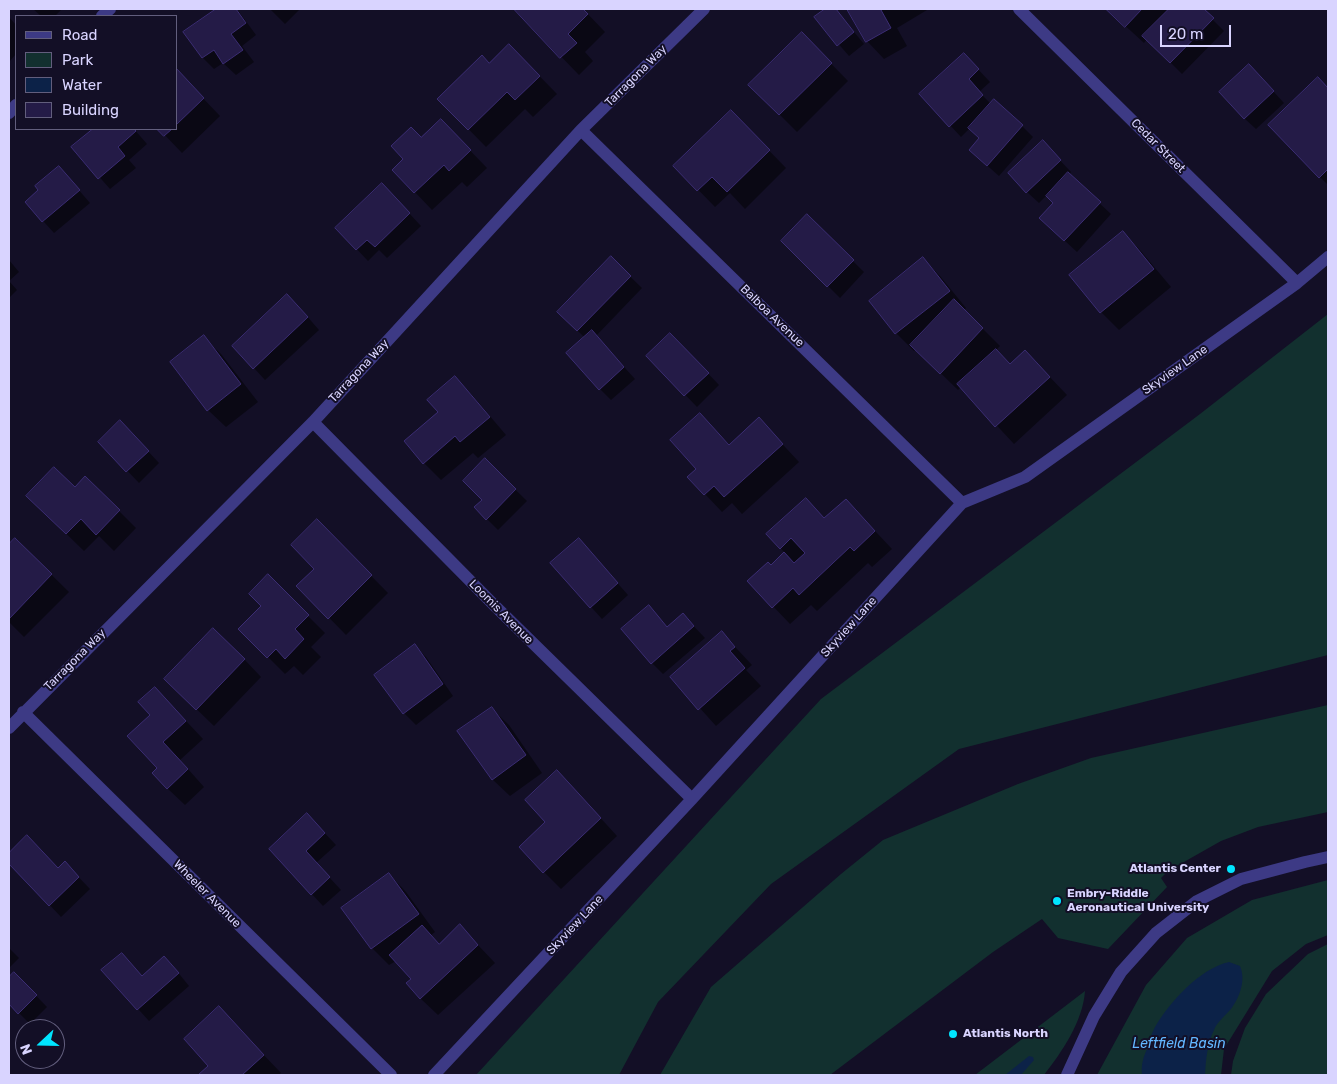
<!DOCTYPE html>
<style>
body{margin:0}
#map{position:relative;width:1337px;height:1084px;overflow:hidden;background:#130f26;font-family:Rubik,sans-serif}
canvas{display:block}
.frame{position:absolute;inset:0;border:10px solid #d9d4ff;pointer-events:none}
.legend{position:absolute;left:15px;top:15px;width:162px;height:115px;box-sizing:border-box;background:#130f26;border:1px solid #625e7d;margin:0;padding:6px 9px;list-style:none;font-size:15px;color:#d9d4ff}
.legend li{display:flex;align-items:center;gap:10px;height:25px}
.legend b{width:25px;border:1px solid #625e7d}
.north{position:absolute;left:15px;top:1019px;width:50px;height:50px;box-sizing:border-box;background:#130f26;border:1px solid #625e7d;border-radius:50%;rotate:249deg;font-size:14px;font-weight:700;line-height:20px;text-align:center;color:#d9d4ff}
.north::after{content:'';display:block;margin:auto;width:18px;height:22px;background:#00e5ff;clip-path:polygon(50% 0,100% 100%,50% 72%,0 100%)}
.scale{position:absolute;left:1160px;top:25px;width:71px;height:22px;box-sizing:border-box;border:2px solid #d9d4ff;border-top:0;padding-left:6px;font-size:15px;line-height:18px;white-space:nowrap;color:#d9d4ff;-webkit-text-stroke:4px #130f26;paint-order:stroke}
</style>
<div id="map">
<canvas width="1337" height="1084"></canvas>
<div class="frame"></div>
<ul class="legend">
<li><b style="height:6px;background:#3d3a85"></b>Road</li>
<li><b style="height:14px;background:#12302f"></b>Park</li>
<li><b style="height:14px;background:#0c2248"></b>Water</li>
<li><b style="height:14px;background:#241b47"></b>Building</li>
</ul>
<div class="north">N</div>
<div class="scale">20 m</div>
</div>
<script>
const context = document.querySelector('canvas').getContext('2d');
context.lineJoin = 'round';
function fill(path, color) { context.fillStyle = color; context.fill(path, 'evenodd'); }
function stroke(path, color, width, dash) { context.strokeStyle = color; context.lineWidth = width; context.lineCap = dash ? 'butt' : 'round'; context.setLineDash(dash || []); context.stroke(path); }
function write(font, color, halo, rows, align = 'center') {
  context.font = font + ' Rubik,sans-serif'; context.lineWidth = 4; context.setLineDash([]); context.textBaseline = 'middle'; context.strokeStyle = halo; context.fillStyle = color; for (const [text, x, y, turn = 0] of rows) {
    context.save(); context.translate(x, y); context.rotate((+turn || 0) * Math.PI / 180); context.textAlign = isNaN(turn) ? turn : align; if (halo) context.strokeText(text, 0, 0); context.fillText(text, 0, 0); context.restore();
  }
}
const green = new Path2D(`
 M1328 314V655L959 749 771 884 658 1002 619 1075H476L821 699 1200 414Z
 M1328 705V812L1258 827 1221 841 1168 871 1161 878 1167 887 1108 949 1058 938 1042 919 993 952 830 1075H660L711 987 841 874 883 840 1018 784 1091 758Z
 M1328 880V935L1306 944 1272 971 1224 1049 1221 1075H1097L1146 985 1187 938 1252 900Z
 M1328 944V1075H1231L1233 1061 1245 1028 1266 994 1308 954Z
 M1085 991C1083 1021 1062 1052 1044 1075H975Z`);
const water = new Path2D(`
 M1229 962 1240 966C1246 980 1240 997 1231 1009 1225 1016 1217 1022 1214 1030 1207 1045 1206 1059 1205 1075H1142C1141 1065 1143 1058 1147 1049 1149 1042 1151 1034 1155 1027 1170 1002 1199 969 1229 962Z
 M1029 1056 1033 1057 1034 1060 1021 1075H1005Z`);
const shadow = new Path2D(`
 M33 9H62L55 16H41Z
 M218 9H237L256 35 242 46 254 62 236 75 223 63 214 69 203 58 185 32Z
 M270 9H300L285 24Z
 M515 9H583L605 32 585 52 593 61 579 75Z
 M827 9H835L864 44 849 56 816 18Z
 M849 9H926L927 10 897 28 907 46 884 59 867 41Z
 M1107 9H1202L1224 31 1182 74 1147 39 1144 43Z
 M9 17 16 25V54L9 62Z
 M802 34 848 81 797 132 750 85Z
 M509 45 557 94 533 117 525 109 486 147 439 99 489 65Z
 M975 66 990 82 979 92 991 104 1022 126 1033 137 999 176 982 161 980 138 970 128 961 137 921 94Z
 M176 70 220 116 182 153 159 129H176Z
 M1260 77 1284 103 1256 129 1244 118Z
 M1318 79 1328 89V185L1320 177Z
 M95 129H134L147 144 129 160 136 168 110 189 73 147Z
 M748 129 786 168 745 209 730 193 715 207 675 166Z
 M458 138 487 168 467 187 462 182 432 210 394 170 405 159Z
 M1054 154 1071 172 1069 175 1111 214 1077 252 1052 229 1054 203 1047 195 1039 203 1027 192Z
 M59 167 90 203 54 233 26 202 40 190Z
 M394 197 421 226 387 258 379 250 368 261 337 228Z
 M807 216 864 272 840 298 783 241Z
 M1123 233 1140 250 1171 287 1119 330 1101 312 1071 275Z
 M611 258 642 288 596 336 635 379 611 400 600 389 585 338 559 312Z
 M923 259 940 276 966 308 964 310 1000 346 996 350 1011 365 1025 351 1067 395 1014 444 961 387 958 390 916 349 914 351 896 333 870 301Z
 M9 260 19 272 9 281 17 290 9 298Z
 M299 307 319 330 265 380 254 368Z
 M203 337 221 354 258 402 226 427 208 410Z
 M682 346 719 385 697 407 648 356Z
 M455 377 472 395 506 435 478 458 473 453 441 480 424 463 439 412Z
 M700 414 730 445 759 419 799 462 742 514 732 503 722 512 689 477 697 469Z
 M132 434 159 463 139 483 100 442Z
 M485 460 527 501 498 530 476 508 483 500Z
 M75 489 119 511 136 528 114 551 99 536 84 551 45 513Z
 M846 500 892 549 872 567 868 563 817 611 811 605 790 624 749 581 771 566 785 553 768 534 825 519Z
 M317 521 388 593 346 635 298 586 316 569Z
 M15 539 69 592 24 637 9 622V546Z
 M590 552 628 595 602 619 552 564Z
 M268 576 325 633 311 647 321 657 303 675 294 666 285 674 240 629 263 606Z
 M649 607 668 628 683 615 705 638 663 674 652 663Z
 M722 633 752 665 746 670 761 686 716 726 672 677Z
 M415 646 426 657 453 696 416 725 404 713 376 676Z
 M244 659 261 677 214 726 183 696Z
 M172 706 203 739 180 760 204 787 185 805 167 788 159 768 129 736Z
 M491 708 509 725 542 773 510 796 492 779Z
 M574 789 617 836 561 889 544 872 547 822Z
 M319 827 336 845 316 863 341 890 323 906 270 849Z
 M27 837 58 869 65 863 90 889 61 917 9 862V855Z
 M389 874 406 892 435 932 431 935 440 945 460 926 495 963 438 1015 420 998 412 979 396 961 389 965 372 948Z
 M9 948 19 958 9 968Z
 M133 966 143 977 176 970 189 986 149 1021 103 970Z
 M14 973 47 1007 30 1024 9 1003V979Z
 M219 1008 281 1073 278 1075H200L210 1066Z`);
const building = new Path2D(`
 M216 9H236L246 23 231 34 243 50 223 64 214 50 202 58 183 32Z
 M514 9H583L588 14 568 34 577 43 560 58Z
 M825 9H836L854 32 837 46 814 17Z
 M847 9H883L881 10 891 28 866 42Z
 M1106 9H1142L1125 27Z
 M1169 9H1204L1214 18 1170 63 1142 36Z
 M802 32 832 63 779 115 748 85Z
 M509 44 540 76 515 100 507 92 468 130 437 99 482 55 489 63Z
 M964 53 979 69 969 79 983 95 949 127 919 94Z
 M1249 64 1274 91 1244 119 1219 92Z
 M176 68 204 98 176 125Z
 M1318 77 1328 88V169L1319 178 1268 125Z
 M994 99 1023 125 987 166 969 150 979 138 968 128Z
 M731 110 770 150 727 192 712 177 697 191 673 166Z
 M441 119 471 150 449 171 444 165 414 193 392 170 403 159 391 146 411 127 421 137Z
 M93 129H134L136 131 118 147 125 156 98 179 71 147Z
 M157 129H172L164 136Z
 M1043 140 1061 160 1026 193 1008 173Z
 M59 166 80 190 42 222 25 202 38 190 35 186Z
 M1068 172 1101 202 1064 241 1039 218 1053 203 1046 196Z
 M382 183 410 213 375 247 367 240 356 250 335 228Z
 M807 214 854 260 827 287 781 241Z
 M1123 231 1154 269 1100 313 1069 275Z
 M611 256 631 276 577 331 557 312Z
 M923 257 950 291 895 334 869 301Z
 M287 294 308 317 253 369 232 346Z
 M954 299 983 328 940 374 910 345Z
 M592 330 624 367 599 390 566 353Z
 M670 333 709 373 684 396 646 356Z
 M204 335 241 384 207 411 170 362Z
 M996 349 1010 364 1025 350 1050 377 995 427 957 384Z
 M455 376 490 417 460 442 455 436 423 464 404 441 438 412 427 400Z
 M700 413 729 445 759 417 783 444 724 497 714 486 704 495 687 477 696 469 670 440Z
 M120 420 149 451 126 472 98 442Z
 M485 458 516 489 486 520 474 507 482 500 463 481Z
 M54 467 75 487 85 476 120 510 96 535 81 519 66 534 26 496Z
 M806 498 824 518 846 499 875 531 854 551 850 547 799 595 793 588 772 608 747 581 768 562 771 565 784 552 794 563 805 553 791 538 780 549 766 534Z
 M317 519 372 575 328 619 296 586 314 569 291 545Z
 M15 538 52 574 9 619V544Z
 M579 538 618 583 590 608 550 563Z
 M268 574 309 615 295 629 304 639 285 659 276 649 267 658 238 629 261 606 249 594Z
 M649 605 667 627 683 613 694 626 651 664 621 629Z
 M213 628 245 659 196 710 164 679Z
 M722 631 735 647 730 651 745 668 698 710 670 677Z
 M415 644 443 684 403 714 374 675Z
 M155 687 186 721 163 742 188 769 167 789 152 773 157 768 127 736 150 715 138 702Z
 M492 707 526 755 492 780 457 731Z
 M557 770 601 818 543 873 519 847 545 822 525 800Z
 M307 813 325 833 306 851 330 877 311 895 269 849Z
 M27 835 58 868 65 861 79 877 49 906 9 864V853Z
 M389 873 419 914 371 949 341 908Z
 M460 924 478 945 420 999 406 983 411 979 389 955 422 925 439 944Z
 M122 953 142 976 164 956 179 973 137 1010 101 970Z
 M14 972 37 995 18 1014 9 1004V977Z
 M219 1006 264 1055 242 1075H198L208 1066 184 1039Z`);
const street = new Path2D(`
 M1019 9 1297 283
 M102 16 110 9
 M9 113 16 105
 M581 130 962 503
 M313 422 494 605 692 799
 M23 712 391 1075
 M9 728 313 422 581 130 704 9
 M434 1075 692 799 962 503 1025 477 1297 283 1328 257
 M1067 1075 1094 1016 1121 972 1156 933 1197 901 1241 879 1305 862 1328 857`);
const markers = [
 [1231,869,5,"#00e5ff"],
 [1057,901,5,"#00e5ff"],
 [953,1034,5,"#00e5ff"]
];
const streetNames = [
 ["Tarragona Way",636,76,-45],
 ["Cedar Street",1158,146,45],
 ["Balboa Avenue",772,316,44],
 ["Skyview Lane",1175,370,-35],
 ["Tarragona Way",359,371,-47],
 ["Loomis Avenue",501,612,45],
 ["Skyview Lane",849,627,-48],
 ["Tarragona Way",75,660,-45],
 ["Wheeler Avenue",207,894,45],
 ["Skyview Lane",575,925,-47]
];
const poiNames = [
 ["Atlantis Center",1221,869,"right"],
 ["Embry-Riddle",1067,894],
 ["Aeronautical University",1067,908],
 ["Atlantis North",963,1034]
];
const waterNames = [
 ["Leftfield Basin",1179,1044]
];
fill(green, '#12302f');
fill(water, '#0c2248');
fill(shadow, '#0007');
fill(building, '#241b47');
stroke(building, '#3b2d73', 1);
stroke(street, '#3d3a85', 12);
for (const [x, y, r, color] of markers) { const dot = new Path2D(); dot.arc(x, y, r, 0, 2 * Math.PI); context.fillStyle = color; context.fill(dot); stroke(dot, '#130f26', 2); }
write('12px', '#d9d4ff', '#130f26', streetNames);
write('bold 12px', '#d9d4ff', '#130f26', poiNames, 'left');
write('italic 14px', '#62b6ff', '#130f26', waterNames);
</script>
